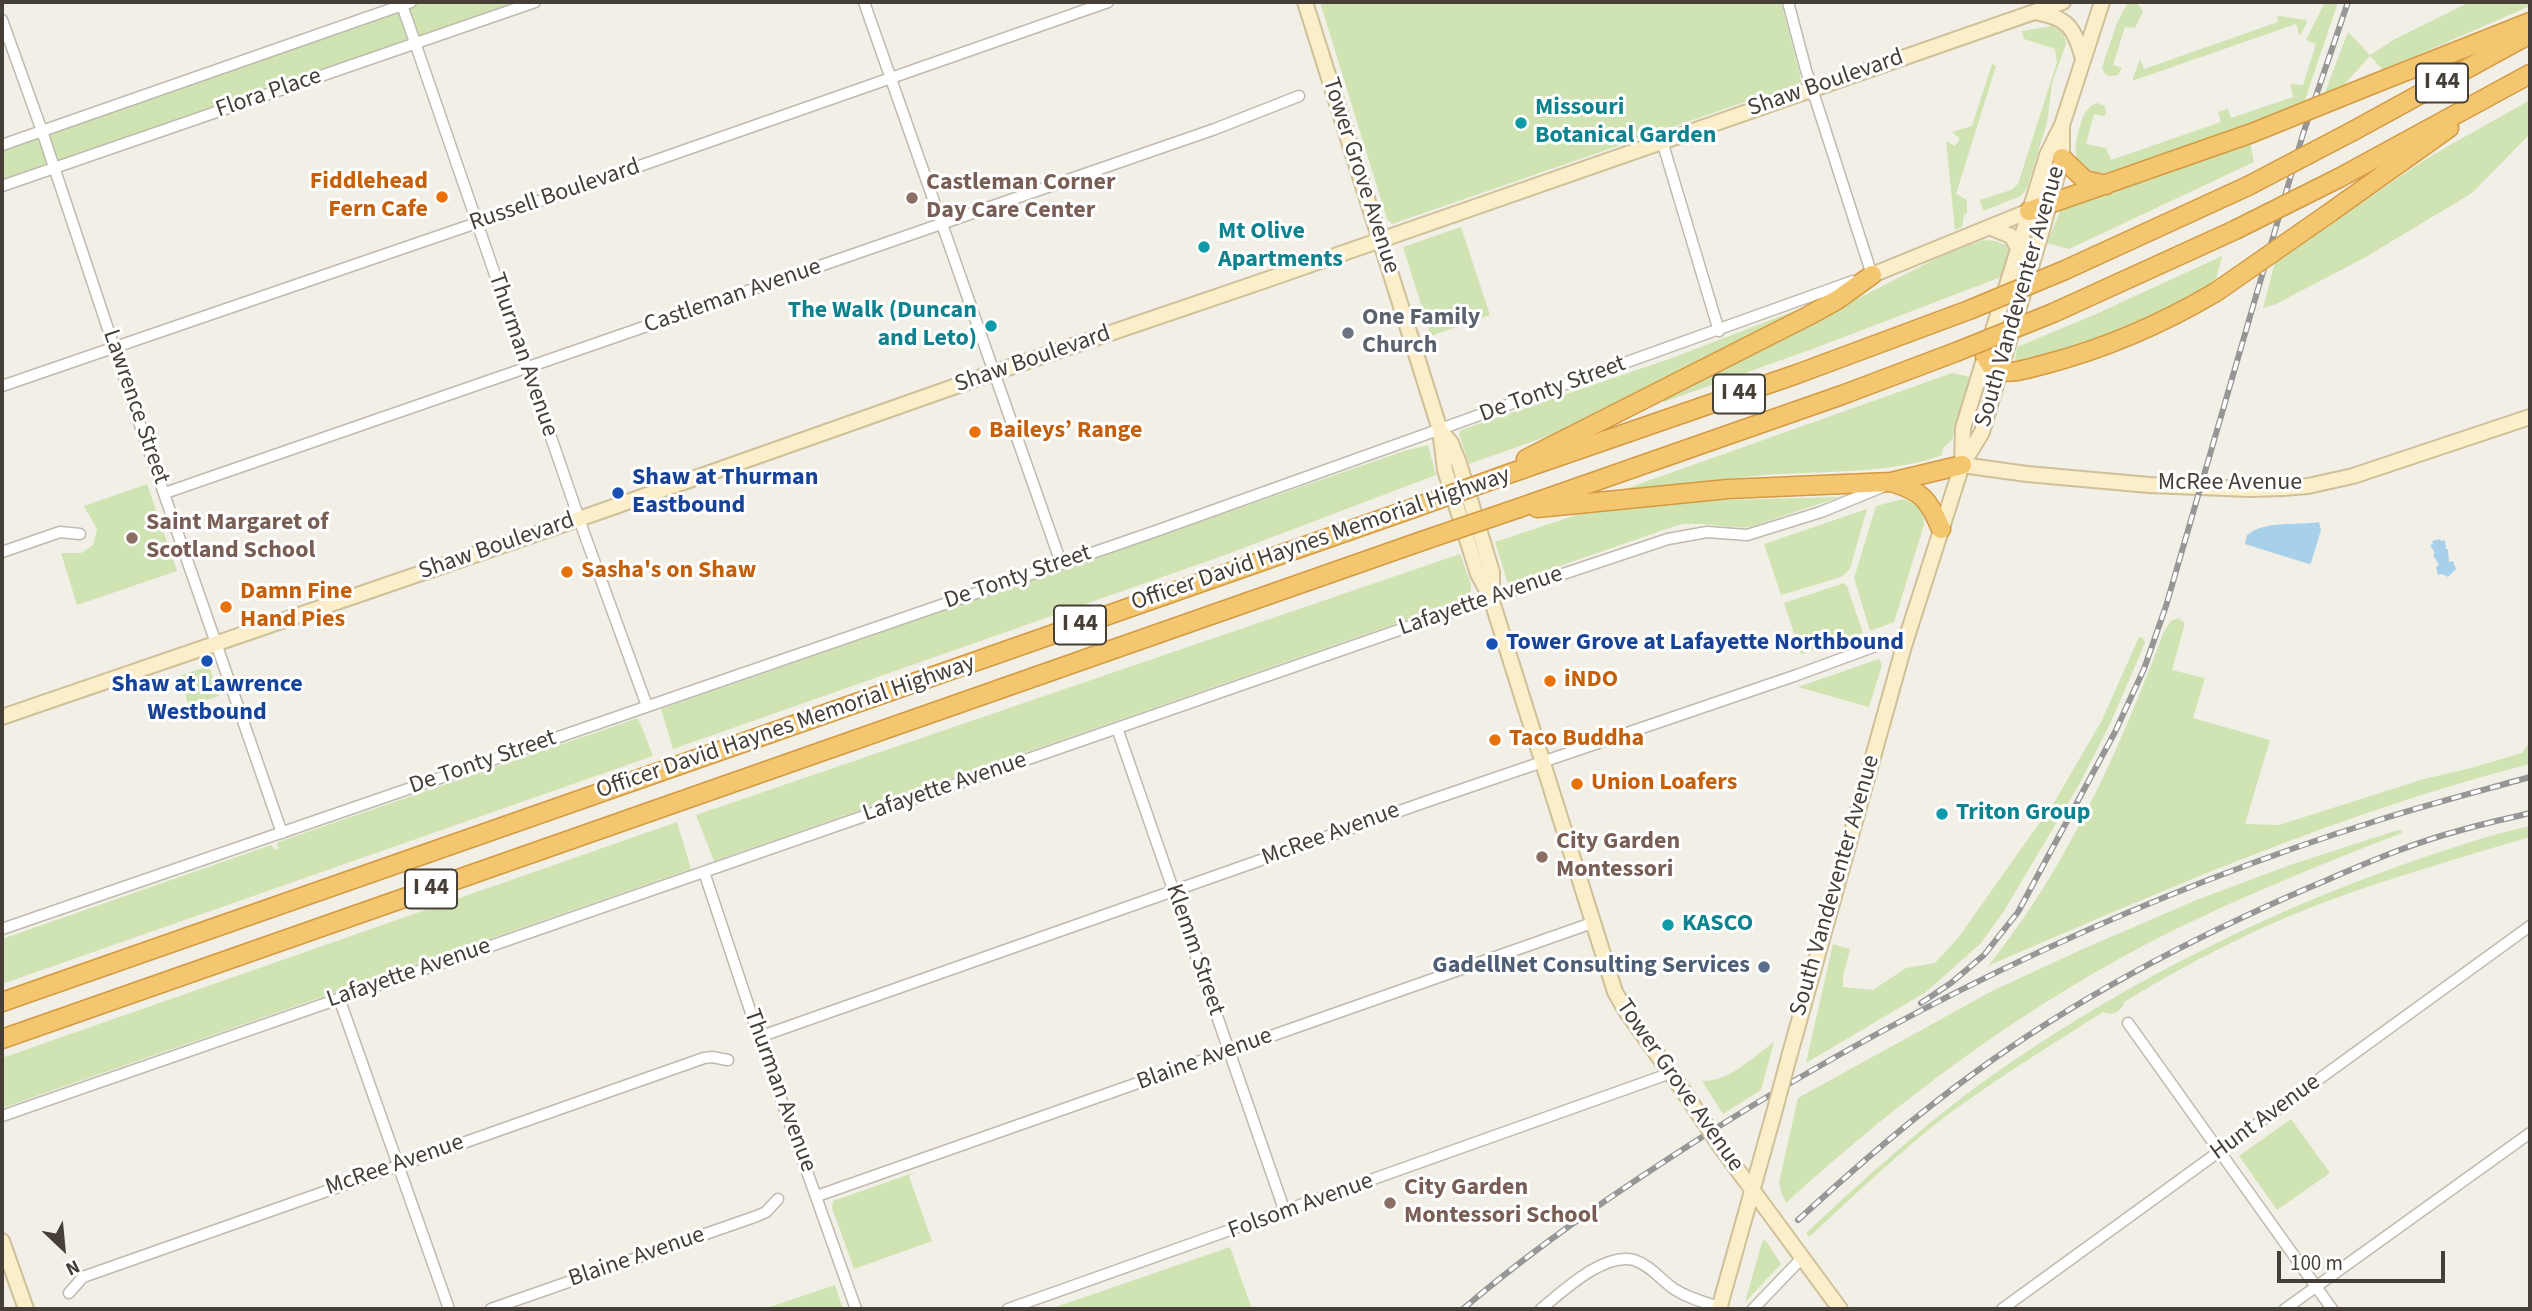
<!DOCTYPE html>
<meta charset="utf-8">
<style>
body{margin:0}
#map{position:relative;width:2532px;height:1311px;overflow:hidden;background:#f2efe7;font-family:"Source Sans 3",sans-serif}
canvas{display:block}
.frame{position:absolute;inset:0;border:4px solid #453f37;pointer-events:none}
.north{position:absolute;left:28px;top:1213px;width:70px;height:70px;-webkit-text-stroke:5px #fff;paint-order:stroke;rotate:154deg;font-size:19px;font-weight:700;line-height:28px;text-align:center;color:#453f37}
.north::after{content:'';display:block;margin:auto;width:24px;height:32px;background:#453f37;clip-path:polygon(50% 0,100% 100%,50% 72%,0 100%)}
.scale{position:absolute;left:2277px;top:1251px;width:168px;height:32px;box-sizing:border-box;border:4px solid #453f37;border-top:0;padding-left:9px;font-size:21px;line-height:24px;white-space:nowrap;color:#453f37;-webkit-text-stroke:5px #fff;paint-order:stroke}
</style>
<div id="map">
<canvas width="2532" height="1311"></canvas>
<div class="frame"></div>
<div class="north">N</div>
<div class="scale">100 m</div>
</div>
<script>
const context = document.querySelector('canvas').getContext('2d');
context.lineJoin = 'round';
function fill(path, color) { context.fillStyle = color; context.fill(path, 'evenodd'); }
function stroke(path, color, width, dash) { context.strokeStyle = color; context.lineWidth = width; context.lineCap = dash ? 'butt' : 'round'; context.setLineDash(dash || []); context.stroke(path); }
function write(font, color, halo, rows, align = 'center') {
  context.font = font + ' "Source Sans 3",sans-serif'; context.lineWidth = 6; context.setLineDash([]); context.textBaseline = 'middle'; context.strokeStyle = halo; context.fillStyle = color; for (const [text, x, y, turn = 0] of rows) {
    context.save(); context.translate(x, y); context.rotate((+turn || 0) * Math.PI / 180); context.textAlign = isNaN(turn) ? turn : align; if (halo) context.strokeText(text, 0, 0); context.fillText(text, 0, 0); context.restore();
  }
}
const green = new Path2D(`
 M411 2H535L2 186V145Z
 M1320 2H1781L1802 83 1797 88 1773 96 1768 94 1392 224 1387 219Z
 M2128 2H2136L2143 11 2135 28 2125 27 2113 65 2122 68 2118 75 2109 76 2104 73 2102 67 2117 23Z
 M2325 2H2338L2304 103 2255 123 2105 173C2076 171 2071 156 2079 130 2082 118 2085 107 2097 103L2105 106 2106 113 2104 116 2094 114 2086 144 2106 148 2111 160 2221 122 2218 112 2228 109 2231 118 2293 97 2290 84 2303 85 2316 44 2306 40Z
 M2470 2H2530V6L2383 70 2370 56 2342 87 2324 95 2348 32 2370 55 2395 39Z
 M2280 16 2306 20 2307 23 2300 36 2296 24 2132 81 2140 59 2144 69 2278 22 2277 17Z
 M2052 26 2064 34 2066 44 2052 83 2047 123 2026 190 2021 196 1983 211 1980 200 2011 190 2018 184 2057 62 2055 49 2024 39 2022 31Z
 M1992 64 1996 66 1956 194 1967 200V213L1964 215 1962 227 1955 230 1946 141 1955 146 1960 139 1952 132 1972 126Z
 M2530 100V134L2472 193 2364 258 2276 304 2263 308 2275 262 2429 157Z
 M2250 142 2254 162 2069 249 2047 243 2061 209Z
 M1461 227 1490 315 1431 336 1403 247Z
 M1984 240 1996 241 2010 247 2001 277 1815 348 1664 402 1662 398 1953 250Z
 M2222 256 2215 284C2166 314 2112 337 2057 353 2043 357 2029 363 2015 360L2017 347 2096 314Z
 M1820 301 1579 425 1469 464 1459 434 1461 430 1672 358Z
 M1952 373 1971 377 1952 440 1943 448 1942 455C1893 474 1819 471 1765 475 1719 479 1672 487 1626 493L1625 489Z
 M1428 445 1436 475 1225 555 673 749 661 709 1404 451Z
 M147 484 177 571 77 605 61 553H81L93 545 97 529 84 506Z
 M1840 497 1750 527C1726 529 1702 521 1678 525L1508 584 1495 542 1588 511 1646 502Z
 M1903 499C1915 502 1925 512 1924 525L1894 622 1870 631 1854 578 1876 506Z
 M1867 509 1850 569 1841 577 1781 595 1764 544Z
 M1460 554 1471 584V594L1455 603 714 861 696 815Z
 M1844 583 1847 586 1863 633 1801 654 1784 603Z
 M2178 618 2185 623 2172 670 2205 678 2193 718 2270 740 2245 824 2279 825 2424 779 2471 768 2522 753 2529 743 2528 732 2530 729V764C2342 812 2165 889 1988 966 2067 868 2120 749 2164 631L2171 621Z
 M2139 637 2143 638 2145 643 2110 724 2080 783 2004 911 1981 943 1926 992 1806 1063 1833 944 1850 949 1843 976V987L1873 990 1906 968 1935 963 1958 938 2055 801 2102 720Z
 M1879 659 1882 665 1869 707 1798 687Z
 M209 666 219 696 189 706 179 676Z
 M638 718 653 756 2 984V939L271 845 274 848 273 850 280 848 277 846 278 842Z
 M677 822 691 869 2 1108V1058Z
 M2530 826V837C2462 857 2393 877 2325 902 2255 928 2188 963 2124 1002 2121 1013 2112 1016 2103 1012 2051 1045 1999 1077 1950 1113 1900 1151 1855 1195 1809 1237L1806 1233C1874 1170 1944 1106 2022 1055 2138 977 2267 913 2399 866 2442 851 2485 836 2530 826Z
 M2398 830 2402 831V833C2324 863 2247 894 2172 931 2030 1002 1903 1096 1786 1203L1782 1195 1779 1182 1798 1098 1992 991 2085 948 2199 899 2293 864Z
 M1774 1042 1761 1090 1723 1114 1702 1081C1729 1082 1753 1057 1774 1042Z
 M2291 1119 2330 1173 2277 1210 2239 1156Z
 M916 1172 909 1176 932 1241 854 1269 832 1208 833 1201Z
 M1763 1239 1766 1241 1781 1264 1745 1302Z
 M1230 1247 1252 1309H1050Z
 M835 1285 843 1309H764Z`);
const water = new Path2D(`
 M2319 522 2321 530 2311 563 2309 564 2245 544 2247 535C2266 520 2294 526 2319 522Z
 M2440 539 2441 541 2445 540 2446 549H2448L2449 562 2453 561 2456 569 2448 577 2442 574 2438 575 2436 567 2439 565 2433 555 2435 553 2430 545 2433 544 2432 541Z`);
const street = new Path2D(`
 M401 2 584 533 647 706
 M864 2 1061 563
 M1788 2 1806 70 1872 275 1868 276
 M2 20 42 131 138 419 282 833
 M1662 141 1719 331
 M2 145 411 2
 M2 186 535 2
 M2 386 491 218 1108 2
 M165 493 1215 129 1299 96
 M2 552 60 532 80 534
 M1117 728 1285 1212
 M704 872 759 1037 856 1309
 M2 929 1156 531 1853 281
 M339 998 449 1309
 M2128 1023 2332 1309
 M759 1037 1431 800 1797 675 1881 644 1904 646
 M2 1116 1491 598 1668 539 1707 532 1747 535 1821 512 1882 487
 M817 1196 1592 923
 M69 1293 83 1277 704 1058 712 1057 728 1060
 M491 1309 757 1216 766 1212 778 1199
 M1008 1309 1671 1073
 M1541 1309C1563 1291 1604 1252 1634 1260 1650 1265 1661 1280 1674 1289 1688 1298 1703 1302 1719 1307
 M1753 1309 1802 1258
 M2002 1309 2530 926
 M2285 1309 2530 1133`);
const secondary = new Path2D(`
 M1305 2 1440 430 1445 470 1478 574 1491 598 1615 992 1626 1011 1684 1092
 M2035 12C2067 17 2075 28 2083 59
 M1989 227 2011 236 2021 253
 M1872 275 2029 211
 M1440 430 1451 443 1459 463 1492 572V596
 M1962 465 2027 474 2149 485 2250 489 2283 488 2308 486 2353 476 2530 417
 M1962 465 1963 428 2047 155 2062 125 2102 2
 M2 717 579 519 993 373 1263 281 2063 2
 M1789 1057 1904 646 1962 465 1982 432 2042 230 2062 158V125
 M1720 1146 1840 1309
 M2 1241 26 1309
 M1719 1309 1774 1113`);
const highway = new Path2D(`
 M2376 83 2530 22
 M2353 131 2530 34
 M2062 158 2085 180 2106 185
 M2339 178 2530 74
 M2029 211 2252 133
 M2328 214 2449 128
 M2065 270 2248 186
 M2053 313 2235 230
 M1985 356 1993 369C2010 376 2029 368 2046 364 2107 348 2162 324 2216 292
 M1526 459 1808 316 1837 300 1872 275
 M1508 474 1797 374 1969 310
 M1891 482C1922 491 1929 500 1941 529
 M1519 508 1842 395 1956 352
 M1537 508 1728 489 1891 482 1962 465
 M2 1002 1411 509
 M2 1039 1422 541`);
const rail = new Path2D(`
 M1921 1003 1951 983 1984 955 2018 912 2115 732 2144 669 2166 606 2303 134 2348 2
 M1798 1220C1855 1168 1914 1116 1977 1071 2081 995 2196 936 2315 885 2362 865 2409 844 2458 831 2482 824 2506 819 2530 813
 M1463 1309C1541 1242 1627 1185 1713 1130 1920 1000 2146 893 2379 820 2429 804 2480 791 2530 777`);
const secondaryBridge = new Path2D(`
 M1684 1092 1720 1146
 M1774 1113 1789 1057`);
const highwayBridge = new Path2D(`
 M2252 133 2376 83
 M2248 186 2353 131
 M2235 230 2339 178
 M2216 292 2328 214
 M1969 310 2065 270
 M1956 352 2053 313
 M1411 509 1508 474
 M1422 541 1519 508`);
const markers = [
 [1521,123,7,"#0f9aa8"],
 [442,197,7,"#e8710a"],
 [912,198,7,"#8d6e63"],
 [1204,247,7,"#0f9aa8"],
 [991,326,7,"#0f9aa8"],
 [1348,333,7,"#6b7280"],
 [975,432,7,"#e8710a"],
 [618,493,7,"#1a4fb4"],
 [132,538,7,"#8d6e63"],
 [567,572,7,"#e8710a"],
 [226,607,7,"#e8710a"],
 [1492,644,7,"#1a4fb4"],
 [207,661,7,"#1a4fb4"],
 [1550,681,7,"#e8710a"],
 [1495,740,7,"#e8710a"],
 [1577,784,7,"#e8710a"],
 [1942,814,7,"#0f9aa8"],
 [1542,857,7,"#8d6e63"],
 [1668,925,7,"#0f9aa8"],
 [1764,967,7,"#5c6f8a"],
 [1390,1203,7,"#8d6e63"]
];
const shields = [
 [2442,83,52],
 [1739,394,52],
 [1080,625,52],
 [431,889,52]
];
const shieldNames = [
 ["I 44",2442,83],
 ["I 44",1739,394],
 ["I 44",1080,625],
 ["I 44",431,889]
];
const streetNames = [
 ["Shaw Boulevard",1826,84,-19],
 ["Flora Place",269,94,-19],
 ["Tower Grove Avenue",1360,176,72],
 ["Russell Boulevard",555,196,-19],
 ["Castleman Avenue",733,297,-19],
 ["South Vandeventer Avenue",2021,297,-74],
 ["Thurman Avenue",522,355,71],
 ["Shaw Boulevard",1033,360,-19],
 ["De Tonty Street",1553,390,-20],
 ["Lawrence Street",135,407,71],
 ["McRee Avenue",2230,484],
 ["Officer David Haynes Memorial Highway",1321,540,-19],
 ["Shaw Boulevard",497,547,-19],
 ["De Tonty Street",1018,578,-19],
 ["Lafayette Avenue",1481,602,-19],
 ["Officer David Haynes Memorial Highway",786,728,-19],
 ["De Tonty Street",483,763,-19],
 ["Lafayette Avenue",945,788,-19],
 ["McRee Avenue",1331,835,-20],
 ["South Vandeventer Avenue",1836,886,-74],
 ["Klemm Street",1194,950,71],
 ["Lafayette Avenue",409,974,-19],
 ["Blaine Avenue",1205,1060,-20],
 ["Tower Grove Avenue",1679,1086,55],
 ["Thurman Avenue",779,1091,70],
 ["Hunt Avenue",2266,1118,-36],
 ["McRee Avenue",395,1166,-19],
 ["Folsom Avenue",1301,1207,-20],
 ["Blaine Avenue",637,1258,-19]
];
const cultureNames = [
 ["Missouri",1535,109],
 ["Botanical Garden",1535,137],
 ["Mt Olive",1218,233],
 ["Apartments",1218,261],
 ["The Walk (Duncan",977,312,"right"],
 ["and Leto)",977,340,"right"],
 ["Triton Group",1956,814],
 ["KASCO",1682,925]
];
const foodNames = [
 ["Fiddlehead",428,183,"right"],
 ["Fern Cafe",428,211,"right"],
 ["Baileys’ Range",989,432],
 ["Sasha's on Shaw",581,572],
 ["Damn Fine",240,593],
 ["Hand Pies",240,621],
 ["iNDO",1564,681],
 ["Taco Buddha",1509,740],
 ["Union Loafers",1591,784]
];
const educationNames = [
 ["Castleman Corner",926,184],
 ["Day Care Center",926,212],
 ["Saint Margaret of",146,524],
 ["Scotland School",146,552],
 ["City Garden",1556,843],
 ["Montessori",1556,871],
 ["City Garden",1404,1189],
 ["Montessori School",1404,1217]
];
const worshipNames = [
 ["One Family",1362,319],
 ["Church",1362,347]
];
const transitNames = [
 ["Shaw at Thurman",632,479],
 ["Eastbound",632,507],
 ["Tower Grove at Lafayette Northbound",1506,644],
 ["Shaw at Lawrence",207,686,"center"],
 ["Westbound",207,714,"center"]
];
const serviceNames = [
 ["GadellNet Consulting Services",1750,967]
];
fill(green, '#cfe4b2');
fill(water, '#a7d1eb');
stroke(street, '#c0b9ad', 13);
stroke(secondary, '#cfc099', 18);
stroke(highway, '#d39a41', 21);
stroke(street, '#fff', 10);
stroke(secondary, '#fbeec9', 14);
stroke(highway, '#f4c670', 18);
stroke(rail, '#969696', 6);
stroke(rail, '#fff', 3.5, [10]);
stroke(secondaryBridge, '#cfc099', 18, []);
stroke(highwayBridge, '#d39a41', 21, []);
stroke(secondaryBridge, '#fbeec9', 14);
stroke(highwayBridge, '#f4c670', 18);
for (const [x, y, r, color] of markers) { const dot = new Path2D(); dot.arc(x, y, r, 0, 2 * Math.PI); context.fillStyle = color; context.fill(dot); stroke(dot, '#fff', 2.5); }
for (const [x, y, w] of shields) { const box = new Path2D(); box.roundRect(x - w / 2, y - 19.5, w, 39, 5); context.fillStyle = '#fff'; context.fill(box); stroke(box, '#453f37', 2); }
write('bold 23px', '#453f37', null, shieldNames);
write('24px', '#453f37', '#fff', streetNames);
write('bold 24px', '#0d838f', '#fff', cultureNames, 'left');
write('bold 24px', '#c56008', '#fff', foodNames, 'left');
write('bold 24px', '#785e54', '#fff', educationNames, 'left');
write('bold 24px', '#5b616d', '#fff', worshipNames, 'left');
write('bold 24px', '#164399', '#fff', transitNames, 'left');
write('bold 24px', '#4e5e75', '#fff', serviceNames, 'right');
</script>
